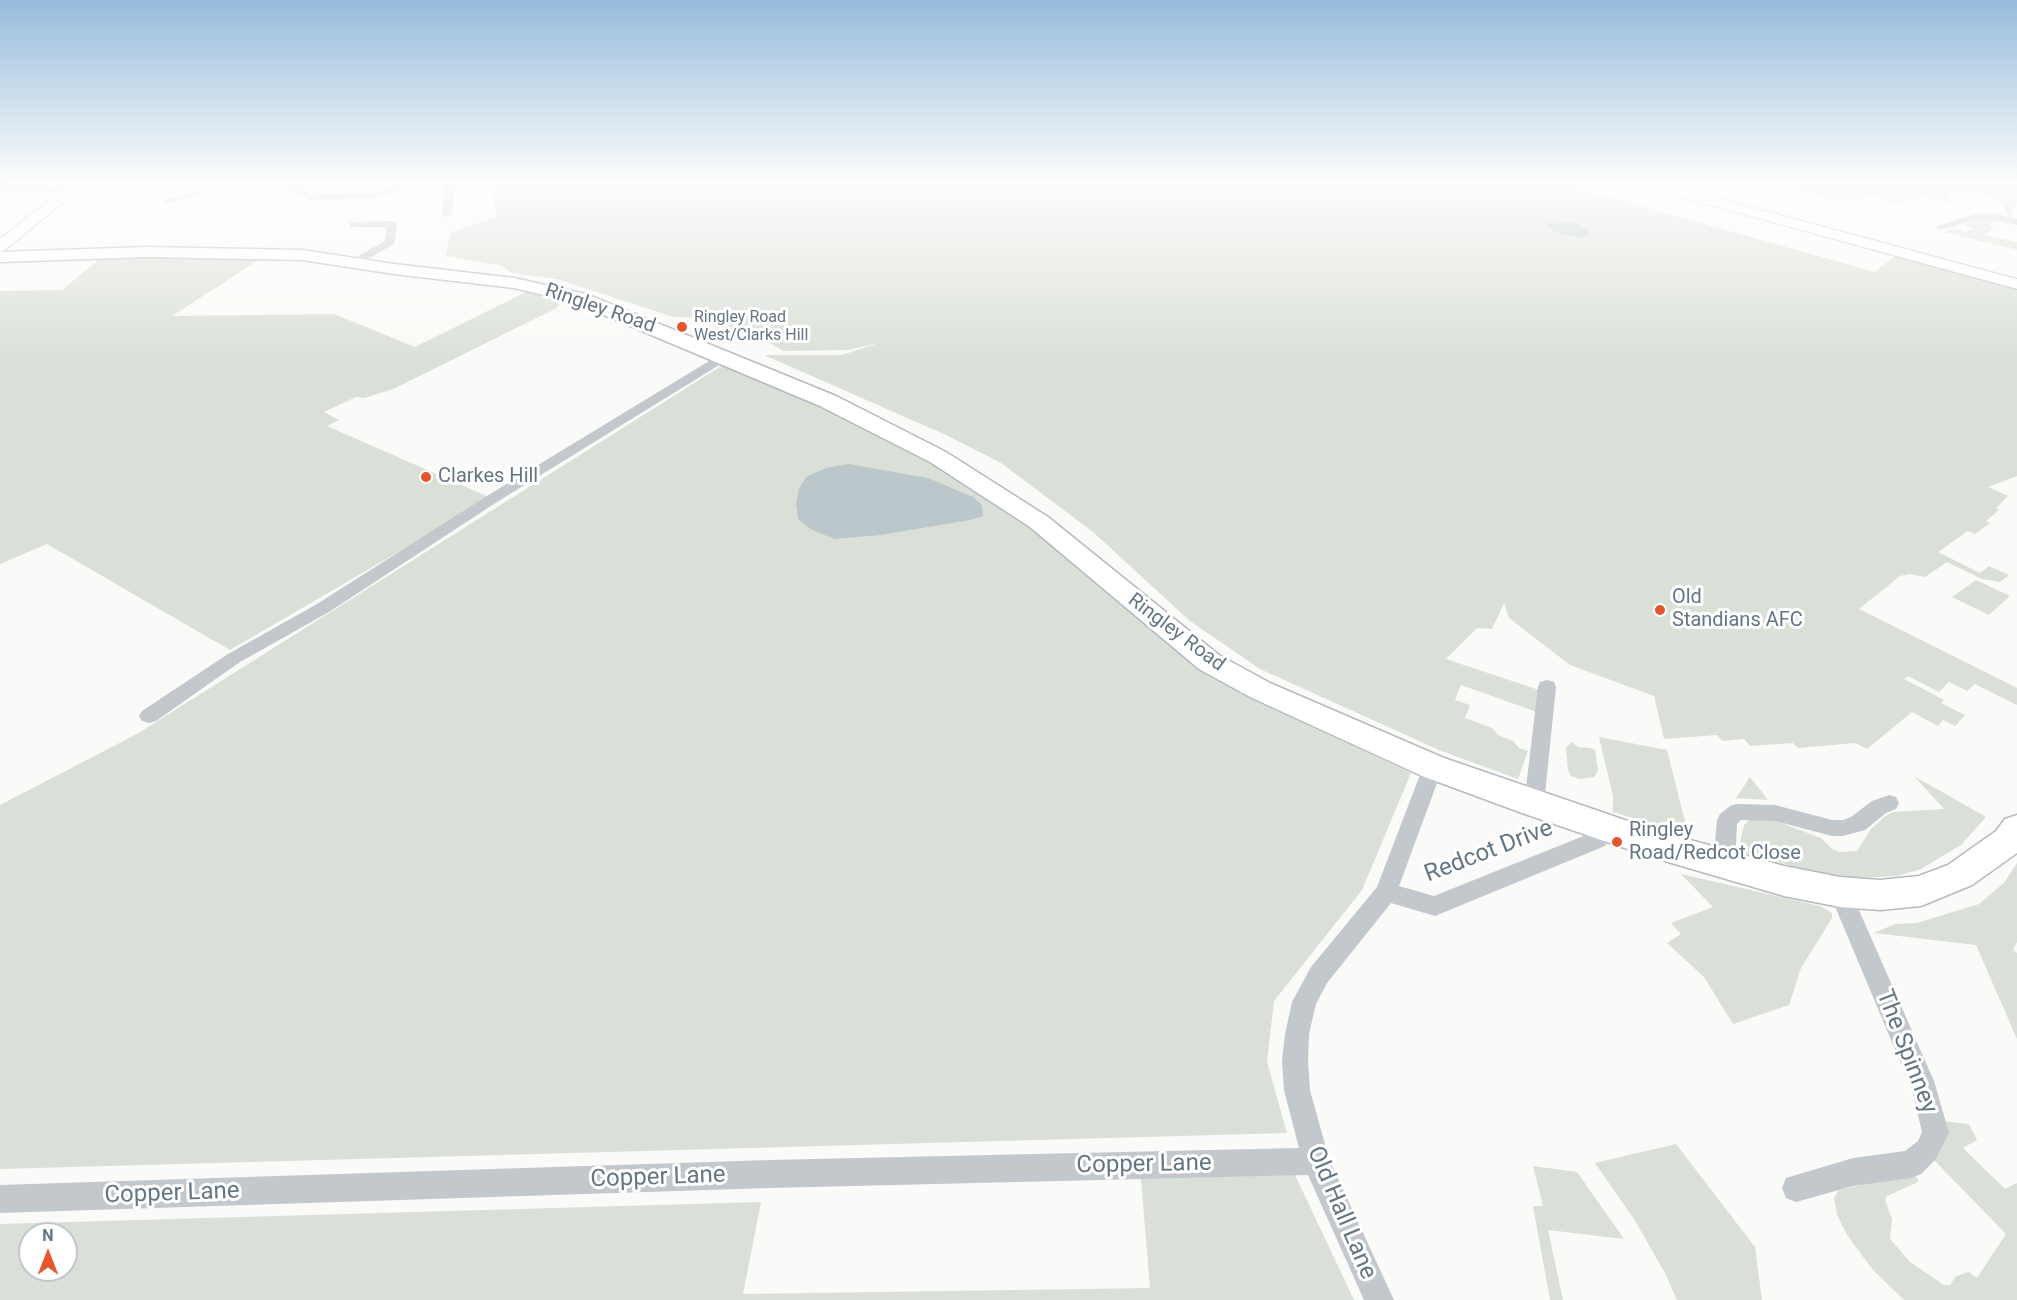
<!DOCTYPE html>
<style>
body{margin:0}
#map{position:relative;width:2017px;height:1300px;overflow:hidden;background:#fafaf8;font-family:Roboto,sans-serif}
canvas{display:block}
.north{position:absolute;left:18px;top:1222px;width:60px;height:60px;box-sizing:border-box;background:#fff;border:2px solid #c1c8cd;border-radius:50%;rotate:0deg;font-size:16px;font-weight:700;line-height:24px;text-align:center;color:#657683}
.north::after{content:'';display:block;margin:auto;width:21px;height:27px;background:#e4572e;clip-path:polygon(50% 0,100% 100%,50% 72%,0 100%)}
</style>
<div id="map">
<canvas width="2017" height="1300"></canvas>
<div class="north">N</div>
</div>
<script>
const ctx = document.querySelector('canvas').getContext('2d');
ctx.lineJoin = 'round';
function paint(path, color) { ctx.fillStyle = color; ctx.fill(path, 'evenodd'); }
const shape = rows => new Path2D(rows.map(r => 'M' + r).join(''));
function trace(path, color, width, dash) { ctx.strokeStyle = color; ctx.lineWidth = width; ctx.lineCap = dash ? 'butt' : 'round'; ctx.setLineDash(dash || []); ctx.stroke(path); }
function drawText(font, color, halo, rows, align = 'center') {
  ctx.font = font + ' Roboto,sans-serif'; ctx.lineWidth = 6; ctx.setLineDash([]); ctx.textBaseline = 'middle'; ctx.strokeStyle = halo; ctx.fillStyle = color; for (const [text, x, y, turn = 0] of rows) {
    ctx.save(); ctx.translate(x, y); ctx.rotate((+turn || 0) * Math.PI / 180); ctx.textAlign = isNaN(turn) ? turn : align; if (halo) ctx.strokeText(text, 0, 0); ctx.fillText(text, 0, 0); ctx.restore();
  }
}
const green = shape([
 [493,183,1559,183,1875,272,1896,255,2017,287,2017,476,1988,487,2008,496,1996,508,1999,510,1986,521,1990,523,1975,534,1968,531,1938,552,1980,573,1989,566,2009,575,2000,582,1982,579,1947,562,1925,577,1909,574,1900,576,1859,609,2017,688,2017,705,1975,684,1967,691,1949,682,1939,692,1908,676,1904,679,1944,700,1941,703,1965,715,1955,726,1943,720,1938,726,1912,712,1867,749,1855,743,1798,748,1793,743,1750,746,1744,739,1722,741,1717,735,1664,739,1654,696,1570,665,1509,618,1504,603,1492,629,1477,628,1446,659,1539,690,1537,712,1461,685,1455,700,1470,705,1465,718,1492,728,1498,735,1513,741,1519,748,1528,751,1518,779,1439,750,1260,669,1190,621,1093,532,1001,463,946,435,764,355,842,355,879,343,848,350,783,351,767,341,729,334,727,322,722,318,673,317,557,279,512,273,502,266,446,256,450,233,496,217],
 [1765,183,2017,183,2017,202,2011,211,2014,217,2009,217,2004,206,1991,197,1969,191,1945,193,1945,196,1954,204,1923,195,1897,204,1871,195,1842,201],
 [1978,219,1998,220,1990,225,1994,227,1985,235,2017,242,2017,250,1944,232,1955,229,1965,232,1973,229,1965,225],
 [102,257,260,259,172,316,334,314,415,347,526,292,546,296,558,301,559,305,555,309,393,389,364,398,356,397,324,412,339,420,327,426,491,498,230,650,47,544,0,564,0,291,62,290],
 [726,363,916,452,1029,523,1139,617,1239,693,1411,773,1362,890,1274,1001,1267,1062,1287,1133,0,1169,0,805,137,734],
 [1976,580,2010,596,1989,615,1952,597],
 [1599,737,1667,750,1688,834,1613,812,1613,796],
 [1572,742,1578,747,1591,748,1595,750,1598,770,1594,777,1580,779,1571,776,1568,770,1566,747],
 [1914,776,1986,817,1961,845,1921,869,1897,876,1855,878,1820,874,1738,851,1744,825,1749,820,1761,819,1776,821,1821,838,1832,849,1839,852,1857,851,1871,829,1884,817,1893,812,1944,809],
 [1750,777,1768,800,1736,798],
 [2017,863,2017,942,2013,950,2017,953,2017,1039,1976,945,1874,933,1895,924,1917,923,1979,904,2004,883],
 [1681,874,1820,906,1832,913,1832,918,1801,968,1789,1005,1733,1024,1704,977,1667,943,1681,934,1671,923,1713,907],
 [1943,1121,1969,1124,1977,1140,1963,1148,2005,1189,2017,1183,2017,1300,1904,1300,1873,1270,1847,1235,1837,1215,1834,1198,1839,1190,1912,1173,1918,1179,1918,1182,1887,1196,1885,1200,1892,1219,1890,1239,1910,1262,1944,1285,1950,1285,1956,1276,1969,1272,1977,1278,2006,1234,1934,1160,1942,1148,1944,1133],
 [1676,1144,1755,1247,1762,1300,1677,1300,1665,1273,1634,1219,1595,1163],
 [1533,1166,1577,1172,1624,1239,1548,1230,1563,1300,1550,1300,1533,1206,1543,1206],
 [1295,1175,1354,1300,0,1300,0,1224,761,1202,743,1294,1150,1288,1141,1179],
 [30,1234,66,1234,66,1270,30,1270]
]);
const water = shape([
 [1557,221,1576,223,1588,230,1588,234,1585,237,1568,236,1554,231,1547,225,1549,222],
 [849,464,928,478,973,497,982,505,983,516,970,520,880,535,835,539,812,530,798,519,796,503,799,489,806,477,826,468]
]);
const street = shape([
 [0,183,21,186,73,186,78,189,73,192,1,191,0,183],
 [295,183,305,183,302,190,311,194,372,193,404,183,420,183,373,199,309,200,292,193,291,191,295,183],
 [444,183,454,183,452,214,447,217,442,214,444,183],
 [196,191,200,192,200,196,167,203,162,200,196,191],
 [1976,214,1995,214,2017,219,2017,225,1995,220,1976,220,1940,230,1935,227,1976,214],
 [392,221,397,224,394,244,359,264,351,264,351,260,385,241,386,227,354,227,350,226,350,222,392,221],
 [724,352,729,353,730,356,729,359,497,502,329,612,240,662,156,721,149,723,142,721,139,716,142,711,228,654,317,604,487,496,724,352],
 [1547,680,1554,682,1556,687,1544,804,1541,810,1534,812,1527,810,1524,804,1538,687,1540,682,1547,680],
 [1433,759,1440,762,1443,767,1399,886,1434,896,1586,835,1590,820,1597,818,1604,820,1608,826,1608,840,1605,846,1435,916,1391,903,1327,983,1316,1004,1309,1034,1308,1061,1310,1090,1329,1159,1394,1300,1364,1300,1308,1175,770,1188,0,1213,0,1185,770,1160,1299,1148,1284,1090,1282,1061,1285,1034,1292,1002,1311,967,1377,887,1423,767,1426,762,1433,759],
 [1889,795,1896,797,1899,803,1896,809,1886,813,1865,830,1843,836,1832,836,1775,821,1741,820,1737,824,1735,865,1732,871,1724,874,1716,871,1713,865,1717,820,1720,814,1730,806,1737,804,1775,805,1832,820,1843,820,1851,817,1872,801,1889,795],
 [1840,883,1848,885,1851,892,1934,1081,1949,1133,1936,1159,1921,1174,1911,1178,1853,1186,1796,1202,1786,1198,1782,1188,1786,1178,1853,1158,1905,1151,1918,1141,1922,1132,1912,1090,1829,892,1832,885,1840,883]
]);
const secondary = shape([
 [71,183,87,183,5,250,0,252,0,239,71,183],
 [1638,183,1662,183,2017,279,2017,289,1640,186,1638,183]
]);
const primary = shape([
 [147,247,302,250,394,264,514,278,586,294,836,396,946,452,1048,517,1219,655,1270,683,1444,758,1651,829,1784,866,1840,877,1880,880,1919,876,1948,865,1996,831,2005,819,2017,815,2017,853,1972,885,1921,906,1880,910,1840,907,1784,896,1651,857,1522,813,1422,776,1250,697,1199,669,1030,527,930,462,820,406,573,302,514,288,394,274,302,260,147,257,0,262,0,252,147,247]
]);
const markers = [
 [682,327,6,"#e4572e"],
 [426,477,6,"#e4572e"],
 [1660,610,6,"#e4572e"],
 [1617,842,6,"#e4572e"]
];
const farPoinames = [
 ["Ringley Road",694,318],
 ["West/Clarks Hill",694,336]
];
const streetNames = [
 ["Ringley Road",600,309,19],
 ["Ringley Road",1176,633,37]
];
const poiNames = [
 ["Clarkes Hill",438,477],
 ["Old",1672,598],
 ["Standians AFC",1672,621],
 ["Ringley",1629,831],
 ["Road/Redcot Close",1629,854]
];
const nearStreetnames = [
 ["Redcot Drive",1489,852,-21],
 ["The Spinney",1906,1052,69],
 ["Copper Lane",1144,1165,-1],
 ["Copper Lane",658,1178,-2],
 ["Copper Lane",172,1194,-2],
 ["Old Hall Lane",1341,1213,67]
];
paint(green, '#dadfd7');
paint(water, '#bbc7cb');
trace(secondary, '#b3babf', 2);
trace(primary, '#b5babe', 3);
paint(street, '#c3c8cc');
paint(secondary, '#fff');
paint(primary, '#fff');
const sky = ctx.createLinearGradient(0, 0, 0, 365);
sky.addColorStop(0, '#96bcdc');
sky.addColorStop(0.5, '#fdfdfc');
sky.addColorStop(1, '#fdfdfc00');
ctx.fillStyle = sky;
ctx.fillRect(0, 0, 2017, 365);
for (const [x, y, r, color] of markers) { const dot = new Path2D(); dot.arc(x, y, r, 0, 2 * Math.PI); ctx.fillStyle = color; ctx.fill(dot); trace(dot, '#fff', 2); }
drawText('16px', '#657683', '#fff', farPoinames, 'left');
drawText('20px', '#657683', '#fff', streetNames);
drawText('20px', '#657683', '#fff', poiNames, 'left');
drawText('24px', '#657683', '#fff', nearStreetnames);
</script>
